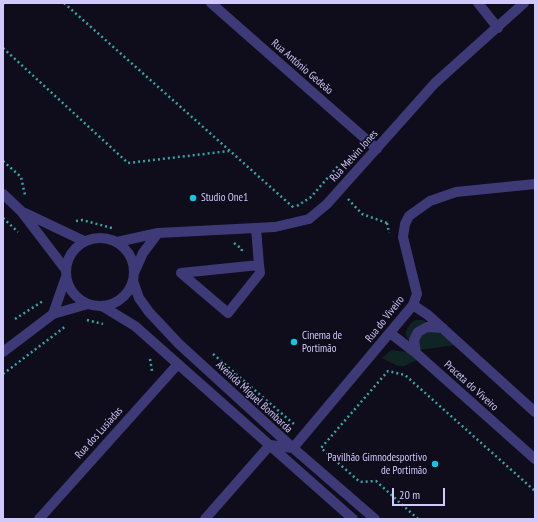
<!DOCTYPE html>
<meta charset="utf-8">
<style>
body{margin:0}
#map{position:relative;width:538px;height:522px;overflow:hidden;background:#0f0c1b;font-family:"PT Sans Narrow",sans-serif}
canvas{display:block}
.frame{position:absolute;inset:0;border:4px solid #d1c9fc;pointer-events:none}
.scale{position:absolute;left:392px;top:488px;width:53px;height:18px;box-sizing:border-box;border:2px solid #d1c9fc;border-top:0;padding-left:5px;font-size:12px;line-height:14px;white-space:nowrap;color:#d1c9fc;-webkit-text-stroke:3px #0f0c1b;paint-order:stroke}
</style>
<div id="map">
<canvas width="538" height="522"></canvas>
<div class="frame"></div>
<div class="scale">20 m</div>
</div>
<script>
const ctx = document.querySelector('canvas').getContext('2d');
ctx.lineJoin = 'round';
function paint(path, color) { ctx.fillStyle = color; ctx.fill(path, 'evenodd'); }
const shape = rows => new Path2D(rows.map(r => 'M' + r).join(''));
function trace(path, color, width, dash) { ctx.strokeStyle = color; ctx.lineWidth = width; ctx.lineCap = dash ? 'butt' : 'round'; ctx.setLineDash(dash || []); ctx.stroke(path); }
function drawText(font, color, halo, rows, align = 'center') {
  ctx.font = font + ' "PT Sans Narrow",sans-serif'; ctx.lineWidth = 3; ctx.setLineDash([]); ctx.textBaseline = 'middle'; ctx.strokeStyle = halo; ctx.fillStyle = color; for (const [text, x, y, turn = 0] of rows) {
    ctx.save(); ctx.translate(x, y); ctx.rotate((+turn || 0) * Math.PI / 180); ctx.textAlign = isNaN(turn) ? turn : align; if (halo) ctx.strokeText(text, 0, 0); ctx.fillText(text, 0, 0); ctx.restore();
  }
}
const green = shape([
 [416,320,423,320,428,323,422,324,416,328,411,343,406,336,406,331,411,323],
 [424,330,439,331,456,345,419,350,419,339],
 [391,350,408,352,417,360,404,366,398,366,382,358]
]);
const path = shape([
 [64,3,294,208],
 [3,4,4,3],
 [3,48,128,163,229,151],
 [3,161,21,177,25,195],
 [348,199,362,214,387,223],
 [297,206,311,197,339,165],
 [3,218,18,232],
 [76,221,82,220,112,228],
 [387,223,389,233],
 [234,243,242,249,241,254],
 [15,319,43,301],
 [87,320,103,324],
 [213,354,295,425],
 [150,359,152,371],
 [3,374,66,326],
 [418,519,376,481,360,482,321,448,388,371,405,375,535,491]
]);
const minor = shape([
 [211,3,377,149],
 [478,3,498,28],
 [3,194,21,211,66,270],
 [25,213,84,241],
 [256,228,259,265,181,273,228,313,260,273,259,265],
 '66 272a34 34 0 1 1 68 0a34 34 0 1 1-68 0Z',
 [117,242,158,233,275,227,309,219,327,204,435,83,524,3],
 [134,273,143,253,158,233],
 [133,281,139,298,149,312,179,344,293,448,375,519],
 [413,305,428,315,535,412],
 [102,306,135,326,353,519],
 [53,314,66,277],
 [390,333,416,353,535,459],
 [3,352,53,314,88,304],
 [416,353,414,340,418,332,427,327,443,328],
 [39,519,178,364],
 [205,519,270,445,293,448,413,305,417,294,403,237,405,224,409,216,430,201,456,192,535,184]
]);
const markers = [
 [193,198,4,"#0fc8e3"],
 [294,342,4,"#0fc8e3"],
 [435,464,4,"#0fc8e3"]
];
const streetNames = [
 ["Rua António Gedeão",302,67,41],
 ["Rua Melvin Jones",354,156,-48],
 ["Rua do Viveiro",385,319,-52],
 ["Praceta do Viveiro",471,386,42],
 ["Avenida Miguel Bombarda",254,397,43],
 ["Rua dos Lusíadas",99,433,-48]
];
const poiNames = [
 ["Studio One1",201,198],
 ["Cinema de",302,336],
 ["Portimão",302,349],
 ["Pavilhão Gimnodesportivo",427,458,"right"],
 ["de Portimão",427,471,"right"]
];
paint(green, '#102424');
trace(path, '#34a5a1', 2.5, [2, 3]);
trace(minor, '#3e3a77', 10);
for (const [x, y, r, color] of markers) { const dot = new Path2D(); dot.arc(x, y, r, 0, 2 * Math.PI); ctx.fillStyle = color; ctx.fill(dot); trace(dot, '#0f0c1b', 1.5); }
drawText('11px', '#d1c9fc', '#0f0c1b', streetNames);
drawText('11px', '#d1c9fc', '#0f0c1b', poiNames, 'left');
</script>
